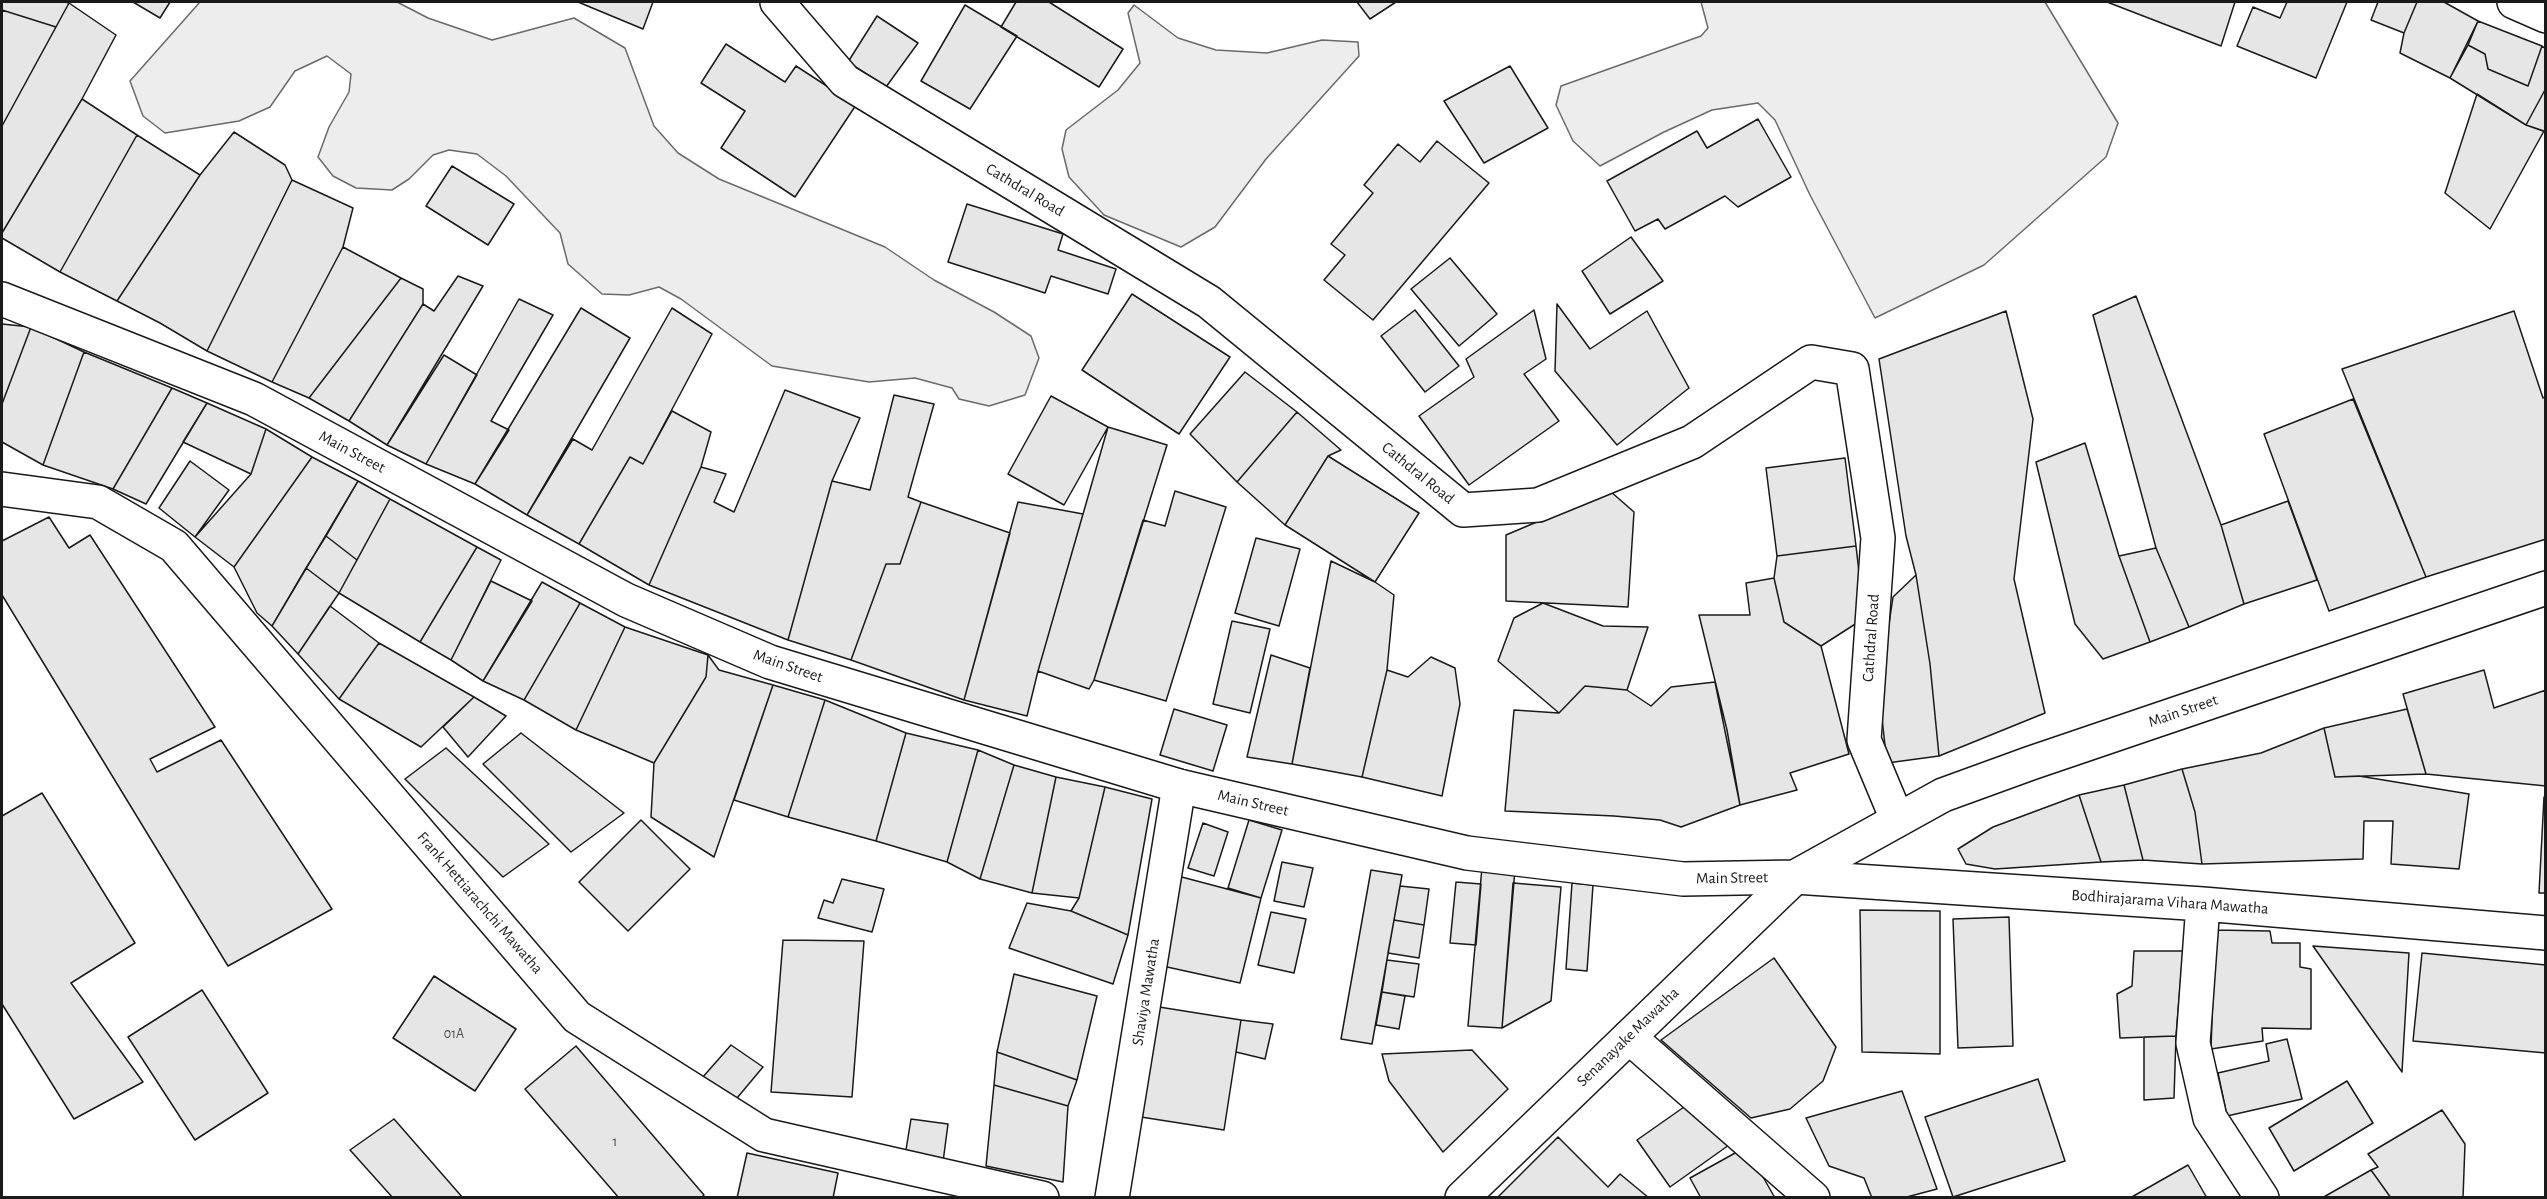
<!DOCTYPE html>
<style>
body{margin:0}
#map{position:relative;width:2547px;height:1199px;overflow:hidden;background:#fff;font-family:"Alegreya Sans",sans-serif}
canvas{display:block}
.frame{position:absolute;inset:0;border:3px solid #1a1a1a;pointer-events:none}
</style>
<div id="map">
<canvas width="2547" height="1199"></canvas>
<div class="frame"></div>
</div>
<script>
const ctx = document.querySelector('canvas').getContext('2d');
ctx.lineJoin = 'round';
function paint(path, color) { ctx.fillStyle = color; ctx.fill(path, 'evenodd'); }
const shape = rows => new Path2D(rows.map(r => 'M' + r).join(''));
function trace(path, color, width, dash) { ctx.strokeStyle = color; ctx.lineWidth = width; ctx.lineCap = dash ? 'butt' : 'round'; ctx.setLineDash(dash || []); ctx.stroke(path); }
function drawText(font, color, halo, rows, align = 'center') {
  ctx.font = font + ' "Alegreya Sans",sans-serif'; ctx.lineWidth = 4.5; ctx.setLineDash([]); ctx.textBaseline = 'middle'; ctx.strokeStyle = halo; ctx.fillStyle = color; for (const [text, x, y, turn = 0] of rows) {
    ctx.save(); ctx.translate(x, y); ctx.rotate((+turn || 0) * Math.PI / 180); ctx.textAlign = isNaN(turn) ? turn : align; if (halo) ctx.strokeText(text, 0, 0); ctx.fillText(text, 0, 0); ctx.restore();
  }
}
const built = shape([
 [200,2,397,2,428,18,492,40,574,18,625,48,654,126,678,153,719,179,885,247,934,280,994,312,1031,336,1039,358,1025,395,989,406,959,399,952,388,915,378,869,382,772,366,681,299,659,287,629,295,602,294,568,264,560,233,506,176,477,154,449,150,433,155,409,179,392,190,356,188,333,176,318,157,329,127,349,92,351,74,327,56,295,71,270,107,239,121,165,133,143,116,130,81,200,2],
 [1701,2,2045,2,2118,123,2106,157,1984,265,1875,318,1810,195,1775,120,1758,103,1712,110,1664,132,1600,166,1573,141,1556,105,1561,86,1701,36,1708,28,1701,2],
 [1134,5,1178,38,1216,50,1267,53,1322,40,1358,42,1359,56,1266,159,1215,227,1181,247,1104,215,1069,177,1062,149,1066,130,1118,90,1140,63,1128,13,1134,5]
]);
const building = shape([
 [2,2,65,2,69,3,56,27,2,10,2,2],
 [133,2,170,2,160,18,133,2],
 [578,2,653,2,643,29,578,2],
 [1016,2,1049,2,1123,49,1099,87,1001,27,1016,2],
 [1357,2,1396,2,1370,19,1357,2],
 [2107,2,2235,2,2221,46,2107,2],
 [2287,2,2347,2,2316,78,2237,46,2253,7,2280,18,2287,2],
 [2378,2,2417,2,2404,33,2371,20,2378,2],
 [2417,2,2444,2,2478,21,2450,78,2400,53,2404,33,2417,2],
 [69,3,116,35,82,99,2,233,2,126,69,3],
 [965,5,1017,36,970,109,921,81,965,5],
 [2,10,56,27,2,126,2,10],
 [877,16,918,43,886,87,848,62,877,16],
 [2478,21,2542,46,2528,86,2488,69,2485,54,2468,45,2478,21],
 [726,44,785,82,796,66,856,105,795,197,721,148,745,111,701,83,726,44],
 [2468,45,2485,54,2488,69,2528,86,2542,46,2546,49,2546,88,2526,125,2450,78,2468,45],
 [1510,66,1548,128,1484,163,1444,101,1510,66],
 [2546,88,2546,132,2526,125,2546,88],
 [2477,94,2526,125,2544,131,2490,229,2445,193,2477,94],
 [82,99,137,135,60,272,2,238,2,233,82,99],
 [1758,119,1791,177,1738,207,1725,196,1665,229,1658,219,1635,231,1607,181,1697,131,1707,148,1758,119],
 [234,132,285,165,292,180,207,351,160,323,117,301,200,175,234,132],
 [137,135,200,175,117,301,60,272,137,135],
 [1437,141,1489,183,1373,320,1324,280,1345,255,1331,244,1373,193,1364,185,1398,144,1420,162,1437,141],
 [452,166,514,204,488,245,426,206,452,166],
 [292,180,353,208,343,247,272,382,207,351,292,180],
 [967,204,1063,234,1058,250,1116,269,1108,294,1051,276,1045,293,948,262,967,204],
 [1631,237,1663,281,1610,314,1582,271,1631,237],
 [343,247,401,278,309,398,272,382,343,247],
 [1450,258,1497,314,1459,346,1411,289,1450,258],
 [458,276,483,286,387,445,349,421,423,304,434,311,458,276],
 [401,278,423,289,423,304,349,421,309,398,401,278],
 [1132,294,1230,357,1179,434,1082,370,1132,294],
 [2136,296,2221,525,2244,604,2189,627,2156,548,2093,315,2136,296],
 [519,299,553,315,491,421,509,430,475,484,426,464,519,299],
 [1557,304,1590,349,1647,311,1689,388,1617,445,1555,371,1557,304],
 [581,308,630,338,527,515,475,484,581,308],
 [672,308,712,334,643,464,630,457,579,544,527,515,573,439,592,450,672,308],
 [1415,310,1459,366,1425,392,1381,336,1415,310],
 [1534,310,1546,359,1524,374,1559,421,1469,485,1419,416,1474,377,1466,359,1534,310],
 [2006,311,2033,419,2014,579,2045,713,1939,756,1930,664,1916,575,1906,536,1879,359,2006,311],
 [2514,311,2543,398,2546,396,2546,539,2426,577,2342,369,2514,311],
 [2,324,31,327,2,404,2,324],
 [31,327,84,352,43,465,2,442,2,404,31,327],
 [84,352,172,388,113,489,43,465,84,352],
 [444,355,477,375,426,464,387,445,444,355],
 [1245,372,1297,412,1237,482,1190,434,1245,372],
 [172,388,207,403,146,504,113,489,172,388],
 [785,390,860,418,832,481,788,640,649,585,701,467,726,474,714,502,734,512,785,390],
 [894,395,934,404,908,497,921,502,900,564,886,564,851,660,788,640,832,481,870,490,894,395],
 [1051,396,1108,427,1064,505,1008,474,1051,396],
 [2353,399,2426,577,2329,611,2264,434,2353,399],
 [207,403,266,429,251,474,183,442,207,403],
 [672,411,711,432,701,467,649,585,579,544,630,457,643,464,672,411],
 [1297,412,1341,450,1328,456,1285,525,1237,482,1297,412],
 [1108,427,1167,445,1094,680,1089,689,1038,671,1108,427],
 [266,429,312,457,234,567,195,537,251,474,266,429],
 [2085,443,2119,556,2150,642,2103,659,2075,624,2036,462,2085,443],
 [1328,456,1419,513,1375,582,1285,525,1328,456],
 [312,457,358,481,272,626,257,613,234,567,312,457],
 [1845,458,1856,546,1777,556,1766,468,1845,458],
 [190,461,229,490,195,537,159,508,190,461],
 [358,481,390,499,357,560,326,536,358,481],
 [1175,491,1226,507,1166,701,1094,680,1143,520,1165,526,1175,491],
 [1610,491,1634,512,1628,607,1506,601,1506,535,1610,491],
 [390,499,477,547,420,642,339,593,390,499],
 [2288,501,2317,580,2244,604,2221,525,2288,501],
 [921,502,1010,533,964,700,851,660,886,564,900,564,921,502],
 [1018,502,1083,514,1038,671,1027,716,964,700,1018,502],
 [49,517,69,548,90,535,215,727,150,759,157,772,221,740,332,909,228,966,2,595,2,541,49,517],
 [326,536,357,560,339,593,306,568,326,536],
 [1256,538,1300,549,1279,626,1235,613,1256,538],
 [1856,546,1861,590,1860,621,1821,646,1784,622,1774,578,1777,556,1856,546],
 [477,547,501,560,451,660,420,642,477,547],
 [2156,548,2189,627,2150,642,2119,556,2156,548],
 [1331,561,1375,582,1394,595,1387,670,1362,777,1292,764,1331,561],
 [306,568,339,593,298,654,272,626,306,568],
 [1916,575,1930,664,1939,756,1887,763,1879,692,1893,597,1916,575],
 [1774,578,1784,622,1821,646,1849,754,1790,773,1797,790,1740,805,1727,730,1699,615,1750,615,1746,583,1774,578],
 [491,581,532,601,483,681,451,660,491,581],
 [542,582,580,603,524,700,483,681,542,582],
 [580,603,625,627,576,730,524,700,580,603],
 [1543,603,1603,626,1648,627,1627,690,1585,686,1559,713,1498,661,1514,618,1543,603],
 [330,606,379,643,339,699,298,654,330,606],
 [1232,621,1270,629,1250,713,1213,704,1232,621],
 [625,627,708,655,706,677,654,763,576,730,625,627],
 [379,643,474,697,421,747,339,699,379,643],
 [708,655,719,670,773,685,714,857,651,817,654,763,706,677,708,655],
 [1271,655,1310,668,1292,764,1247,757,1271,655],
 [1431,657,1455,668,1460,704,1442,796,1362,777,1387,670,1408,677,1431,657],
 [2484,670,2494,708,2546,690,2546,786,2426,774,2403,694,2484,670],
 [1715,682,1740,805,1681,827,1660,820,1614,816,1505,811,1514,710,1559,713,1585,686,1627,690,1651,706,1671,687,1715,682],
 [773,685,825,700,788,817,734,800,773,685],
 [474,697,506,716,468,757,443,727,474,697],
 [825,700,906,733,876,841,788,817,825,700],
 [1174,709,1227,725,1213,771,1160,755,1174,709],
 [2407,709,2426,774,2335,777,2324,728,2407,709],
 [2324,728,2335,777,2359,776,2469,794,2459,869,2391,864,2393,821,2364,821,2363,859,2202,864,2195,812,2182,769,2261,753,2324,728],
 [521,733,624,813,571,852,483,764,521,733],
 [906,733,978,750,947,862,876,841,906,733],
 [446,748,549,844,503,877,405,779,446,748],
 [978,750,1014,765,980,879,947,862,978,750],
 [1014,765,1056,777,1032,893,980,879,1014,765],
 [2182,769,2195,812,2202,864,2143,860,2124,785,2182,769],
 [1056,777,1105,787,1079,898,1032,893,1056,777],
 [2124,785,2143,860,2101,862,2079,795,2124,785],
 [1105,787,1152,799,1128,935,1071,911,1079,898,1105,787],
 [42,793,135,943,71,983,143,1082,74,1119,2,1004,2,816,42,793],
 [2079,795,2101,862,1995,869,1966,864,1958,849,1993,827,2079,795],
 [2544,797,2546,797,2546,893,2539,893,2544,797],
 [641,820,690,869,628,931,579,882,641,820],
 [1249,820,1282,830,1261,898,1228,888,1249,820],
 [1203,823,1228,832,1214,876,1188,868,1203,823],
 [1282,862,1313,868,1304,907,1274,901,1282,862],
 [1482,867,1515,869,1502,1028,1468,1026,1482,867],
 [1371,870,1402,875,1372,1044,1341,1039,1371,870],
 [1178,876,1261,898,1240,983,1158,965,1178,876],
 [842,879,884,889,872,932,818,918,824,900,833,903,842,879],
 [1456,882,1481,884,1476,945,1450,943,1456,882],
 [1513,883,1561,887,1551,1001,1502,1028,1513,883],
 [1572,883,1593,885,1587,971,1566,969,1572,883],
 [1400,886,1429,889,1424,925,1394,920,1400,886],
 [1027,903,1071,911,1128,935,1113,984,1009,948,1027,903],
 [1860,910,1940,911,1940,1054,1862,1052,1860,910],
 [1271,912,1306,919,1294,973,1258,965,1271,912],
 [2009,917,2013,1046,1958,1048,1953,919,2009,917],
 [1394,920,1424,925,1419,958,1388,953,1394,920],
 [2215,930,2270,931,2272,943,2300,943,2300,967,2311,969,2311,1029,2262,1028,2263,1041,2211,1049,2215,930],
 [783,940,864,941,852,1097,771,1092,783,940],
 [2313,946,2409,953,2402,1072,2313,946],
 [2134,951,2183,951,2176,1036,2120,1038,2117,994,2132,986,2134,951],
 [2422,953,2546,965,2546,1053,2413,1041,2422,953],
 [1774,958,1836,1047,1823,1081,1790,1109,1751,1118,1661,1040,1774,958],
 [1387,960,1419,964,1414,997,1382,992,1387,960],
 [1014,974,1097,996,1077,1080,997,1052,1014,974],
 [434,976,516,1029,475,1091,393,1038,434,976],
 [202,990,268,1093,195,1140,128,1037,202,990],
 [1382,992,1405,996,1399,1029,1376,1025,1382,992],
 [1159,1007,1241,1020,1224,1130,1141,1117,1159,1007],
 [1241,1020,1273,1024,1265,1059,1236,1052,1241,1020],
 [2176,1036,2174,1098,2144,1100,2144,1037,2176,1036],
 [2287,1039,2302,1099,2227,1116,2218,1073,2269,1061,2266,1044,2287,1039],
 [731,1045,763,1067,732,1104,702,1078,731,1045],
 [576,1046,704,1195,701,1198,619,1198,525,1089,576,1046],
 [1472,1050,1508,1089,1443,1152,1389,1081,1382,1054,1472,1050],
 [997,1052,1077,1080,1068,1106,994,1085,997,1052],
 [2038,1079,2065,1161,1953,1197,1925,1117,2038,1079],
 [2347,1081,2373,1123,2294,1171,2269,1128,2347,1081],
 [994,1085,1068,1106,1063,1182,986,1166,994,1085],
 [1902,1091,1937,1189,1903,1198,1872,1198,1864,1178,1829,1166,1806,1118,1902,1091],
 [1684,1107,1736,1140,1670,1187,1637,1140,1684,1107],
 [2442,1110,2465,1144,2463,1198,2391,1198,2371,1170,2378,1167,2368,1154,2442,1110],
 [394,1119,463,1198,393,1198,350,1150,394,1119],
 [911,1119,948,1124,943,1162,905,1156,911,1119],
 [1558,1137,1608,1187,1620,1174,1649,1198,1497,1198,1558,1137],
 [1746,1147,1775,1198,1701,1198,1690,1178,1746,1147],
 [747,1153,838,1173,833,1198,737,1198,747,1153],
 [2188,1165,2207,1198,2130,1198,2188,1165],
 [2371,1170,2391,1198,2322,1198,2371,1170]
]);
const minor = shape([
 [777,2,845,81,1209,302,1463,510,1538,505,1692,442,1811,362,1852,369,1878,538,1864,740,1897,819],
 [2,489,98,502,174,546,577,1017,764,1135,1042,1198],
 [1795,877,2203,904,2546,933],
 [2203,904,2193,1043,2210,1118,2262,1198],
 [1629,1037,1813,1198],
 [1112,1198,1179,786]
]);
const major = shape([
 [2514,2,2546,16],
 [1462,1198,1795,877]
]);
const highway = shape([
 [2,299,254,399,626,600,770,662,1179,786,1467,853,1683,879,1795,877,1943,795,2031,763,2546,588]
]);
const numberNames = [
 ["01A",454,1034],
 ["1",615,1142]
];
const streetNames = [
 ["Cathdral Road",1025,190,31],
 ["Main Street",352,452,28],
 ["Cathdral Road",1418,473,39],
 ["Cathdral Road",1871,638,-86],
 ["Main Street",788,666,19],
 ["Main Street",2183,711,-19],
 ["Main Street",1253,803,13],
 ["Main Street",1732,878,-1],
 ["Bodhirajarama Vihara Mawatha",2170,902,4],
 ["Frank Hettiarachchi Mawatha",480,903,49],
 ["Shaviya Mawatha",1146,992,-81],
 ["Senanayake Mawatha",1628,1037,-44]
];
paint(built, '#ededed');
trace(built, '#6a6a6a', 1.5);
paint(building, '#e6e6e6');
trace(building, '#1a1a1a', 1.5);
trace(minor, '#1a1a1a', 36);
trace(major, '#1a1a1a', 36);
trace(highway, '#1a1a1a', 36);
trace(minor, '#fff', 33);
trace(major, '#fff', 33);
trace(highway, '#fff', 33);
drawText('14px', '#4d4d4d', null, numberNames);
drawText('16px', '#1a1a1a', '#fff', streetNames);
</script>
